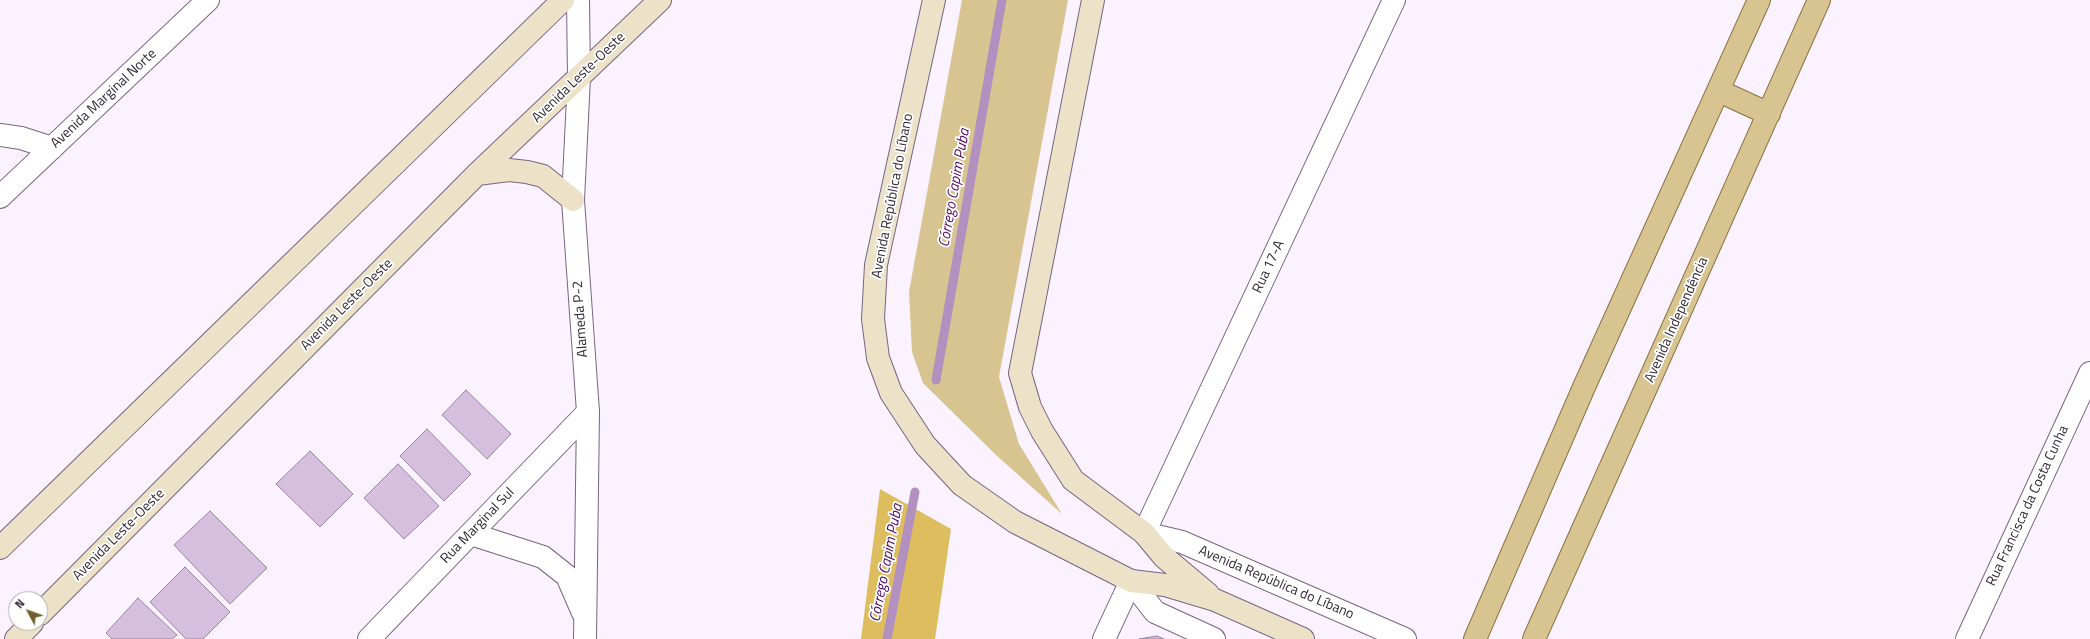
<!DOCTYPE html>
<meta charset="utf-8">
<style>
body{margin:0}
#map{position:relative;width:2090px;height:639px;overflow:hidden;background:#fbf2ff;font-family:"Titillium Web",sans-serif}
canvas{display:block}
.north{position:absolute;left:8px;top:591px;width:40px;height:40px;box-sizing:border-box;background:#fff;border:1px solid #aba8ad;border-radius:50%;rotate:311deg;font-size:11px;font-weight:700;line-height:16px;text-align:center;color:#2e2532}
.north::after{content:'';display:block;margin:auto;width:14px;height:18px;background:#705e2c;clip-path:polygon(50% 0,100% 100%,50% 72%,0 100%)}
</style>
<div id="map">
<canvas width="2090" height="639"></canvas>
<div class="north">N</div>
</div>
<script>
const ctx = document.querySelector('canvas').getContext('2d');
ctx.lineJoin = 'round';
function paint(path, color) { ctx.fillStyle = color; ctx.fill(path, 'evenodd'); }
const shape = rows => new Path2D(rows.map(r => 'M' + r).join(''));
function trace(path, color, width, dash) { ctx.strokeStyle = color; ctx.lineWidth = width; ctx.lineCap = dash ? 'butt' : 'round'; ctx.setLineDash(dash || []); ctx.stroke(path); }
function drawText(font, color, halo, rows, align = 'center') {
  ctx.font = font + ' "Titillium Web",sans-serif'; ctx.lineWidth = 3.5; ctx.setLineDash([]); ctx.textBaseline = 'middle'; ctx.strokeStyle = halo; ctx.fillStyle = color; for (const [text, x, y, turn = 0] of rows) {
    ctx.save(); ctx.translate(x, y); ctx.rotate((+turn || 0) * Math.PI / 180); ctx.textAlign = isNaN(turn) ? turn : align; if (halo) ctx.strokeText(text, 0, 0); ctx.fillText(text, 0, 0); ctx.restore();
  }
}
const green = shape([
 [962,0,1068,0,999,377,1019,444,1062,514,996,455,923,383,912,352,909,292]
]);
const forest = shape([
 [880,489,951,529,935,639,861,639]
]);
const stream = shape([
 [936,380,1002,0],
 [887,639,915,492]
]);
const building = shape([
 [466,390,511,434,487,459,442,415,466,390],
 [427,429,471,474,444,501,400,456,427,429],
 [310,451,353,494,320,527,276,484,310,451],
 [398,464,439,506,404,539,364,498,398,464],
 [210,511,267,568,230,604,174,545,210,511],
 [185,567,230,612,203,639,186,639,150,602,185,567],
 [138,598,177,635,172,639,112,639,106,633,138,598],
 [1157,636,1164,639,1139,639,1157,636]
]);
const minor = shape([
 [0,135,21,138,52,148],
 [0,197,208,0],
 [1144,533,1394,0],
 [369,639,588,412],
 [1104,639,1131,581],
 [1967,639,2090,373]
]);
const tertiary = shape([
 [578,0,579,77,573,200,588,412,585,639],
 [1144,533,1182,542,1405,639],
 [471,534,543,557,567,576,583,613],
 [1131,581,1155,612,1214,639]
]);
const secondary = shape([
 [934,0,876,265,873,319,878,358,891,393,925,445,962,485,1015,522,1131,581,1165,585,1215,600,1303,639],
 [1093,0,1020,373,1030,407,1042,431,1073,480,1144,533,1164,557,1208,594],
 [477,174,509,170,527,172,543,176,573,200],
 [0,548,563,0],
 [40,614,477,174,660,0],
 [16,639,32,623]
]);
const primary = shape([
 [1719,91,1769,114],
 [1475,639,1584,387,1759,0],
 [1534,639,1819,0]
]);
const streetNames = [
 ["Avenida Leste-Oeste",579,78,-44],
 ["Avenida Marginal Norte",104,99,-43],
 ["Avenida República do Líbano",893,196,-79],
 ["Rua 17-A",1269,267,-65],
 ["Avenida Leste-Oeste",347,305,-45],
 ["Alameda P-2",581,319,-94],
 ["Avenida Independência",1677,320,-66],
 ["Rua Francisca da Costa Cunha",2028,506,-65],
 ["Rua Marginal Sul",478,526,-46],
 ["Avenida Leste-Oeste",119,535,-45],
 ["Avenida República do Líbano",1276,583,23]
];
const waterNames = [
 ["Córrego Capim Puba",955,188,-80],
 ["Córrego Capim Puba",887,563,-79]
];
paint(green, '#d7c490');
paint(forest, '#debd5f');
trace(stream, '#b290bf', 9);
paint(building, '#d5bede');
trace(building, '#9b85a3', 1);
trace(minor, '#796480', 24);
trace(tertiary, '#796480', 24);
trace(secondary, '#796480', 24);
trace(primary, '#8a7340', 24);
trace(minor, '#fff', 22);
trace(tertiary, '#fff', 22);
trace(secondary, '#ebe2c8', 22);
trace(primary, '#d7c491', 22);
drawText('14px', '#2e2532', '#fff', streetNames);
drawText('italic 15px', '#4d0462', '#fff', waterNames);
</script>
